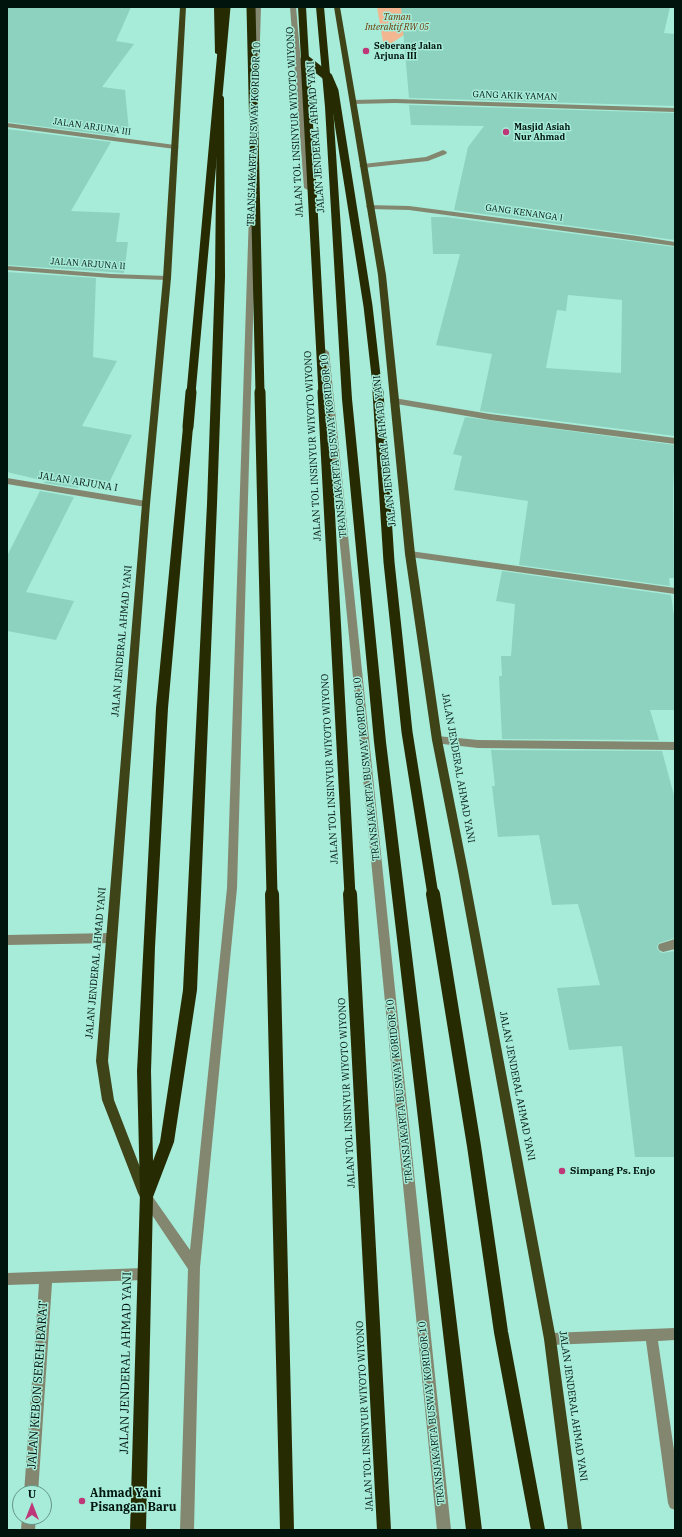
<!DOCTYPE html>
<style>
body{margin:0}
#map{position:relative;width:682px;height:1537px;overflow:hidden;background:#a6ecd8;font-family:"IBM Plex Serif",serif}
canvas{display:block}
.frame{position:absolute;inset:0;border:8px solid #00140e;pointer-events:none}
.north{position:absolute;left:12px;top:1485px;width:40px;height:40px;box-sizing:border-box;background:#a6ecd8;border:1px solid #649687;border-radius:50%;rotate:0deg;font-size:11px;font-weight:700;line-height:16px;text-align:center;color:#00140e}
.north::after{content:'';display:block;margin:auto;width:14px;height:18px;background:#bd3779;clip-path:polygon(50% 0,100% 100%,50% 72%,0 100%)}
</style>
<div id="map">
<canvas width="682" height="1537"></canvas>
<div class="frame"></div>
<div class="north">U</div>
</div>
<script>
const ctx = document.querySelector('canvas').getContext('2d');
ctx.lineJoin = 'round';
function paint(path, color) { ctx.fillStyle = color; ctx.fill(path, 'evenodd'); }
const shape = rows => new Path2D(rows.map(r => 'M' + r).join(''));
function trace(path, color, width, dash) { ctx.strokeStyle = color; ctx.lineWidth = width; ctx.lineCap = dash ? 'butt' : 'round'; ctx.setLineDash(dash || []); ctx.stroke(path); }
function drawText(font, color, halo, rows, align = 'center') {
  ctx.font = font + ' "IBM Plex Serif",serif'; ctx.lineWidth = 3; ctx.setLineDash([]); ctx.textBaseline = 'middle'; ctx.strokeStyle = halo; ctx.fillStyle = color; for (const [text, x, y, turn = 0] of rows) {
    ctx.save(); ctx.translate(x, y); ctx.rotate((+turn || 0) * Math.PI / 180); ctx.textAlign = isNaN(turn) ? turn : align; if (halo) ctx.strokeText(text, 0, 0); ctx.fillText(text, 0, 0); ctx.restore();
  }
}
const green = shape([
 [377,7,434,7,433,16,384,48]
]);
const building = shape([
 [7,7,131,7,116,41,134,44,102,87,125,90,129,131,119,129,115,136,7,122],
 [401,7,670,7,664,33,675,34,675,106,409,98],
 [409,105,675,113,675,240,454,210,468,147,484,126,411,125],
 [7,129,111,142,71,211,120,213,116,242,128,242,124,273,7,265],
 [431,217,446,217,675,247,675,436,480,411,492,354,436,345,460,254,433,254],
 [568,295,622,300,621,373,546,368,557,310,566,311],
 [7,272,96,278,93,357,117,361,82,426,132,435,109,483,83,479,78,488,44,483,45,481,7,472],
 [465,417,675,445,673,493,674,578,669,578,670,586,519,565,528,501,454,490,462,456,453,454],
 [40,491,74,497,26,592,74,601,56,640,7,631,7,556],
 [502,571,671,595,675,623,675,710,650,710,659,740,502,739,499,676,502,676,501,656,511,656,515,604,496,601],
 [491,750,662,751,675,799,675,938,659,943,657,947,658,950,662,953,675,951,675,1157,635,1157,622,1046,569,1050,557,988,600,985,578,904,552,905,539,835,498,837,492,786,495,786]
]);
const minor = shape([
 [255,7,261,7,259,71,256,73,253,71,255,7],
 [290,7,296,7,312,188,308,190,304,188,290,7],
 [395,99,675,108,675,112,395,103,353,104,350,102,353,100,395,99],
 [7,123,175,145,179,147,175,149,7,127,7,123],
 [443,150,447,152,446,154,428,161,363,168,359,166,363,164,426,157,443,150],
 [367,205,409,206,637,236,675,242,675,246,409,210,370,209,366,207,367,205],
 [249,213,255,213,256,215,237,888,200,1267,194,1530,180,1530,188,1269,140,1197,142,1193,146,1191,150,1193,190,1250,227,888,249,213],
 [7,266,111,274,167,276,171,278,167,280,111,278,7,270,7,266],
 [325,349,329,352,451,1530,437,1530,321,352,325,349],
 [394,398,490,414,675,438,675,444,490,420,391,403,390,401,394,398],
 [7,478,146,501,150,504,146,507,7,484,7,478],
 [410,551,675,588,675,594,410,557,405,554,410,551],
 [437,736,478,740,675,742,675,750,478,748,434,743,432,740,434,737,437,736],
 [112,933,116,935,117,938,116,941,112,943,7,945,7,935,112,933],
 [675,939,675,949,663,952,659,950,658,947,659,944,675,939],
 [144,1268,148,1270,150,1274,148,1278,144,1280,52,1283,38,1493,24,1493,39,1284,7,1285,7,1273,144,1268],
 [675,1328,675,1340,658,1341,675,1457,675,1510,670,1508,668,1503,646,1341,550,1345,546,1343,544,1339,546,1335,550,1333,675,1328],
 [22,1517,36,1517,35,1530,21,1530,22,1517]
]);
const major = shape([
 [180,7,186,7,171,278,150,504,108,1061,114,1100,150,1193,148,1197,144,1199,140,1197,138,1193,102,1100,96,1061,142,504,163,278,180,7],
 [334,7,340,7,386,275,415,554,442,740,468,871,556,1339,582,1530,568,1530,544,1339,458,871,432,740,405,554,378,275,334,7]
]);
const highway = shape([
 [214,7,222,7,223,53,219,55,215,53,214,7],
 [298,7,306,7,309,59,305,61,301,59,298,7],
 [316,7,324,7,333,107,352,399,386,742,482,1530,466,1530,374,742,342,399,325,107,316,7],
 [217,96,223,96,224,98,225,277,217,504,197,990,174,1142,153,1197,146,1530,130,1530,140,1193,137,1071,156,708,183,427,188,424,193,427,168,708,155,947,151,1071,153,1161,160,1142,183,990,207,504,215,277,217,96]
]);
const highwayBridgeFar2 = shape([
 [251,7,260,393],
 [305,59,328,77,334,91,368,306,378,393],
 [305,59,323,393],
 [191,393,226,7]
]);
const highwayBridgeFar1 = shape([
 [260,392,272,895],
 [323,392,350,895],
 [378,392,389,562,407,732,433,895],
 [188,427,191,392]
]);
const highwayBridge = shape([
 [272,894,287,1530],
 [350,894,384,1530],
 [433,894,474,1146,501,1332,538,1530]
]);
const markers = [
 [366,51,4,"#bd3779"],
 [506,132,4,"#bd3779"],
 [562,1171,4,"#bd3779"],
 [82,1501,4,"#bd3779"]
];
const farParknames = [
 ["Taman",397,17],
 ["Interaktif RW 05",397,27]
];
const farPoinames = [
 ["Seberang Jalan",374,46],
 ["Arjuna III",374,56],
 ["Masjid Asiah",514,127],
 ["Nur Ahmad",514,137]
];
const farStreetnames = [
 ["GANG AKIK YAMAN",515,96,2],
 ["JALAN ARJUNA III",92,127,8],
 ["GANG KENANGA I",524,213,8],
 ["JALAN ARJUNA II",88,264,4]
];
const streetNames = [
 ["JALAN TOL INSINYUR WIYOTO WIYONO",295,122,-93],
 ["TRANSJAKARTA BUSWAY KORIDOR 10",254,134,-88],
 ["JALAN JENDERAL AHMAD YANI",316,137,-94],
 ["JALAN TOL INSINYUR WIYOTO WIYONO",313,446,-93],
 ["TRANSJAKARTA BUSWAY KORIDOR 10",334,446,-96],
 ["JALAN JENDERAL AHMAD YANI",385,451,-96],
 ["JALAN ARJUNA I",78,482,9],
 ["JALAN JENDERAL AHMAD YANI",122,641,-85],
 ["JALAN JENDERAL AHMAD YANI",458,768,80],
 ["JALAN TOL INSINYUR WIYOTO WIYONO",330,769,-93],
 ["TRANSJAKARTA BUSWAY KORIDOR 10",367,769,-96],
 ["JALAN JENDERAL AHMAD YANI",96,963,-85],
 ["JALAN JENDERAL AHMAD YANI",517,1086,79],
 ["TRANSJAKARTA BUSWAY KORIDOR 10",400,1091,-96],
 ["JALAN TOL INSINYUR WIYOTO WIYONO",347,1093,-93],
 ["JALAN JENDERAL AHMAD YANI",573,1406,82],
 ["TRANSJAKARTA BUSWAY KORIDOR 10",432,1413,-96],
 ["JALAN TOL INSINYUR WIYOTO WIYONO",365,1416,-93]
];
const poiNames = [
 ["Simpang Ps. Enjo",570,1171]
];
const nearStreetnames = [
 ["JALAN JENDERAL AHMAD YANI",126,1363,-89],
 ["JALAN KEBON SEREH BARAT",38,1385,-86]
];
const nearPoinames = [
 ["Ahmad Yani",90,1494],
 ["Pisangan Baru",90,1508]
];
paint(green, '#f2b790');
paint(building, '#8dd2bf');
paint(minor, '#838770');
paint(major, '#3e4318');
paint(highway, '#272b02');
trace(highwayBridgeFar2, '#272b02', 9);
trace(highwayBridgeFar1, '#272b02', 11);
trace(highwayBridge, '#272b02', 14);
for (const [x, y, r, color] of markers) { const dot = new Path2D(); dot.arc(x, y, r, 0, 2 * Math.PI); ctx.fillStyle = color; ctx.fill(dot); trace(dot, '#a6ecd8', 1.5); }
drawText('italic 9px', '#6d3400', '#a6ecd8', farParknames);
drawText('bold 9px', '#00140e', '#a6ecd8', farPoinames, 'left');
drawText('9px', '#00140e', '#a6ecd8', farStreetnames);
drawText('10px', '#00140e', '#a6ecd8', streetNames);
drawText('bold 10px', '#00140e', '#a6ecd8', poiNames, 'left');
drawText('12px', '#00140e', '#a6ecd8', nearStreetnames);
drawText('bold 12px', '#00140e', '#a6ecd8', nearPoinames, 'left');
</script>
